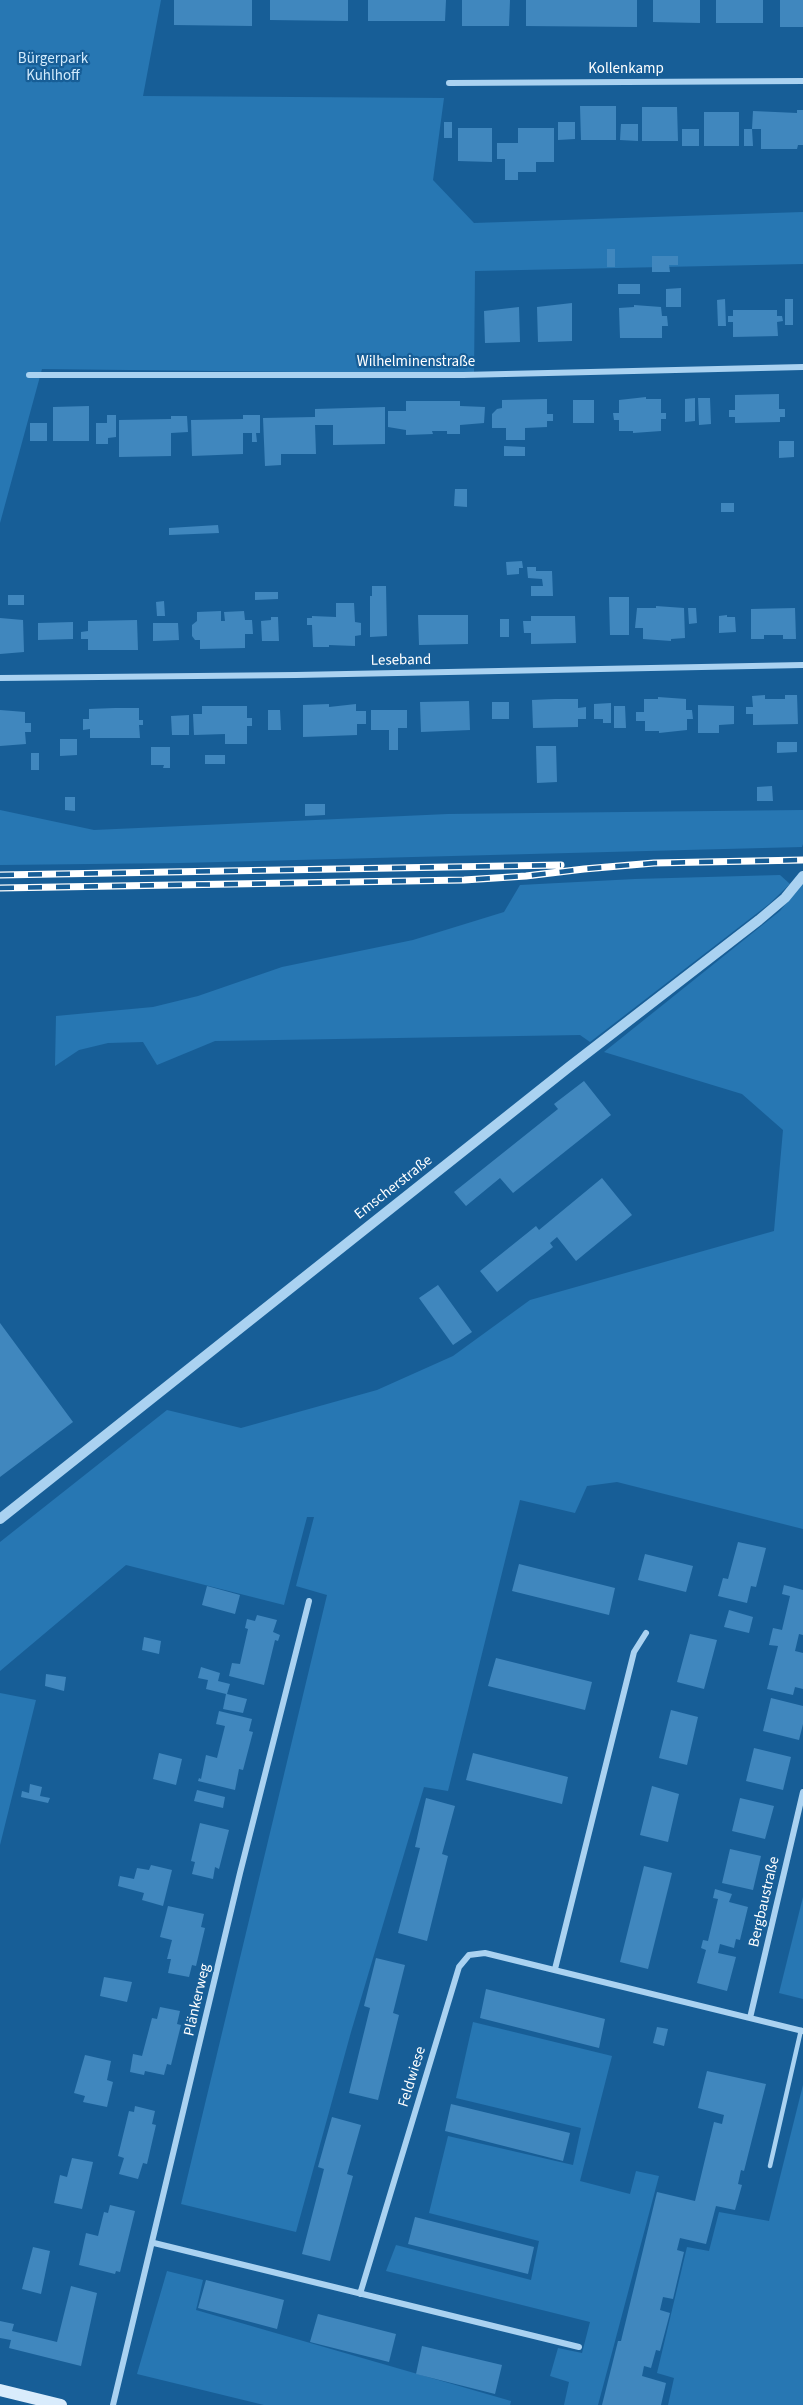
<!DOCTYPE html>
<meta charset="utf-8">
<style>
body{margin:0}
canvas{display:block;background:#175e97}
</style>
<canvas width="803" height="2405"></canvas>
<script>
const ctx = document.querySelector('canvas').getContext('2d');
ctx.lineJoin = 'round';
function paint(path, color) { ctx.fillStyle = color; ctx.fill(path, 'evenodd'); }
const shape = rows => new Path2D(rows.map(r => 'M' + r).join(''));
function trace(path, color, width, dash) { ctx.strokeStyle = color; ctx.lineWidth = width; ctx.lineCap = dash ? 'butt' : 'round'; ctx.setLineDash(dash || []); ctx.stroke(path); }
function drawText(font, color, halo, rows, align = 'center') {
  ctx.font = font + ' "Source Sans 3",sans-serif'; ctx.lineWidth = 4.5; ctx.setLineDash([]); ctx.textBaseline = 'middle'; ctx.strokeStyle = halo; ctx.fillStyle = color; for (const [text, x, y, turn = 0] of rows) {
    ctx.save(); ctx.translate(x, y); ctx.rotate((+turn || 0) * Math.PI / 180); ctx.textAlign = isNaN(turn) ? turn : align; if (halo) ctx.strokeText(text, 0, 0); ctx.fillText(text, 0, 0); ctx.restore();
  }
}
const green = shape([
 [0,0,161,0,143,96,444,98,433,180,474,223,803,212,803,264,475,271,474,374,42,369,0,523],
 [0,810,94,830,448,814,803,810,803,844,802,847,180,863,0,865],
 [780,875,790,884,769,904,590,1042,580,1035,215,1041,157,1065,143,1042,108,1043,79,1050,55,1066,56,1016,153,1007,198,996,282,967,413,940,504,912,520,885,635,879],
 [803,882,803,1529,617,1482,587,1486,575,1513,520,1500,448,1791,424,1787,351,2032,296,2232,181,2204,327,1595,296,1586,314,1517,307,1517,284,1605,126,1565,0,1671,0,1542,167,1410,241,1428,377,1390,453,1356,530,1300,774,1231,783,1130,742,1094,604,1052,780,911],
 [0,1693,36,1700,0,1845],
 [803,1897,803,1999,779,1993],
 [473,2022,612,2056,580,2181,630,2194,636,2171,659,2176,598,2405,564,2405,569,2382,550,2376,558,2348,582,2353,590,2322,386,2271,396,2245,531,2280,539,2241,429,2213,448,2136,573,2165,581,2128,456,2098],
 [803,2085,803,2405,668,2405,674,2378,657,2373,687,2247,709,2251,719,2212,769,2221],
 [167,2271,203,2280,196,2310,511,2401,510,2405,264,2405,137,2374]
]);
const building = shape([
 [174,0,252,0,252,26,174,25],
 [270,0,348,0,348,21,270,20],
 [368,0,446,0,445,21,368,21],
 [462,0,510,0,509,26,462,26],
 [526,0,637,0,637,27,526,26],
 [653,0,700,0,700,23,653,22],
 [716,0,763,0,763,23,716,23],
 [780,0,803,0,803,27,780,27],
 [580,106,616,106,616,140,581,140],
 [642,107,677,107,678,141,642,141],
 [797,110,803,110,803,145,798,145,797,149,761,149,761,129,752,129,753,111,797,113],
 [704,112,739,112,739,146,704,146],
 [444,122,452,122,452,138,444,138],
 [558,122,575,122,575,139,558,140],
 [621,124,638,124,638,141,620,140],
 [458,128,492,128,492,162,458,161],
 [518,128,554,128,554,162,536,162,536,172,518,172,518,180,505,180,505,159,497,159,497,143,518,143],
 [682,129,699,129,699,146,682,146],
 [744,129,752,129,753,146,744,146],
 [607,249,615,249,615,267,607,267],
 [652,256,678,256,678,265,669,265,670,272,652,272],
 [618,284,640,284,640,294,618,294],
 [681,288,681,307,666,307,666,289],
 [725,299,726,326,718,326,717,300],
 [785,299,793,299,793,325,785,325],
 [572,303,572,341,538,342,537,307],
 [634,305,661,307,662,316,667,316,668,326,662,326,662,338,620,338,619,308,634,307],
 [519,307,520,342,485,343,484,311],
 [733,310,777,310,777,316,782,316,783,321,777,322,778,336,733,337,733,322,728,322,728,316,733,316],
 [779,394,779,409,785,409,785,417,780,417,780,422,735,423,735,417,729,417,729,410,735,410,735,395],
 [646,397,646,399,661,399,661,413,666,413,666,419,661,419,661,431,633,433,633,431,619,431,619,420,614,420,613,413,619,413,619,400],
 [695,398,695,421,685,422,685,399],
 [698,398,710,398,711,424,699,425],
 [547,399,547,414,553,414,553,421,547,421,547,427,525,428,525,440,506,440,506,428,492,428,492,414,497,409,502,408,502,400],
 [573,400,594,400,594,423,573,423],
 [406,401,460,401,460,406,485,407,484,423,460,425,460,434,447,434,447,431,432,431,433,434,406,435,406,430,388,427,388,411,406,411],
 [89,406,89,441,53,441,53,407],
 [385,407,385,444,333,445,333,425,315,425,316,454,281,454,281,465,265,466,263,418,315,417,315,409],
 [107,415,116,415,116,437,108,438,108,444,96,444,96,423,107,423],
 [243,415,260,415,260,433,256,433,257,442,252,442,252,433,243,433,243,454,192,456,191,420,243,419],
 [171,416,187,416,188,432,171,433,171,456,119,457,119,420,171,419],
 [30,423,47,423,47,441,30,441],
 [779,441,794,441,794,457,779,458],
 [504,446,525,447,525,456,504,456],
 [455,489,467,489,467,507,454,506],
 [721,503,734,503,734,512,721,512],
 [218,525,219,533,169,535,169,528],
 [522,561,523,568,519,568,519,574,507,575,506,562],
 [527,567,536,567,536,571,552,571,553,596,531,596,531,586,543,586,542,579,528,578],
 [372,586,386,586,387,636,370,637,370,596,372,596],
 [255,592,278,592,278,599,255,600],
 [8,595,24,595,24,605,8,605],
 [609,597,629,597,629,635,610,635],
 [164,601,165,616,157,616,156,602],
 [336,603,354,603,355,622,361,623,361,635,355,636,355,646,329,645,329,647,313,647,312,625,307,625,307,618,312,618,312,616,336,617],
 [656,606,684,608,685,638,671,639,671,641,643,639,643,628,635,628,637,608,656,608],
 [688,608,696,608,697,623,689,624],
 [795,608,796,639,783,639,783,635,764,635,764,639,751,639,751,609],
 [221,611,221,621,225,621,224,612,244,611,245,620,252,620,253,634,245,634,245,648,200,649,200,640,195,640,192,636,192,625,197,621,197,612],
 [418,615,468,615,468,644,419,645],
 [727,615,727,617,735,617,736,632,719,633,719,616],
 [531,616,575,616,576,643,531,644,531,633,524,633,523,621,531,621],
 [271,617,278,617,279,641,262,641,261,621,271,620],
 [0,618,23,620,24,652,0,654],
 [500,619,509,619,509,637,500,637],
 [137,620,138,650,88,650,88,639,81,639,81,632,88,631,88,621],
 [73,622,73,639,38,640,38,623],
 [153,623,178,623,179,640,153,641],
 [765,695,765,699,785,699,785,695,797,695,798,724,753,725,753,714,746,714,746,707,753,707,752,696],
 [658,697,686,699,686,710,692,710,693,719,687,719,687,730,659,733,659,731,645,731,645,721,636,721,636,712,644,712,644,699,658,699],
 [555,699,578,699,578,708,586,707,586,719,578,719,578,727,533,728,532,700],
 [469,701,470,730,421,732,420,702],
 [492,702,509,702,509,719,492,719],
 [611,703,611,723,603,723,603,719,594,719,594,704],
 [329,704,329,707,356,704,356,711,366,711,366,724,357,724,357,735,303,737,303,705],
 [698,705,734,706,734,724,719,725,719,733,698,733],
 [202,706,247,706,247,718,252,718,252,726,247,726,247,744,225,744,225,734,194,735,193,714,202,714],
 [614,706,625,706,626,728,614,728],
 [115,708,139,708,139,720,143,720,143,725,139,725,140,738,90,738,90,729,83,730,83,719,89,719,89,709],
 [0,710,25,712,25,723,31,723,31,732,25,732,26,744,0,746],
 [268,710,280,710,281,730,268,730],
 [371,710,407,710,407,728,398,728,398,750,389,750,389,730,371,730],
 [189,715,189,735,172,735,171,716],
 [60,739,77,739,77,755,60,756],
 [777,742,797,742,797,752,777,753],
 [536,746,556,746,557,782,537,783],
 [151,747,170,747,170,768,163,768,164,765,151,765],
 [31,753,39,753,39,770,31,770],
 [205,755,225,755,225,764,205,764],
 [772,786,773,801,757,801,757,787],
 [65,797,75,797,75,811,65,810],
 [305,804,325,804,325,815,305,816],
 [584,1081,611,1115,513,1193,500,1178,466,1206,454,1192,558,1109,554,1104],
 [602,1178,632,1215,576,1261,557,1237,550,1243,553,1247,497,1292,480,1271,536,1226,539,1230],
 [438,1285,472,1332,453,1345,419,1298],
 [0,1323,73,1422,0,1477],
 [738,1542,766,1548,756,1587,751,1586,747,1603,718,1596,723,1578,728,1579],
 [645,1554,693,1566,686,1592,638,1580],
 [519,1564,615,1588,609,1615,512,1591],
 [784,1585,803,1590,803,1635,799,1634,795,1651,803,1653,803,1689,795,1687,793,1695,767,1689,778,1646,769,1645,771,1636,773,1628,782,1630,790,1596,782,1594],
 [207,1586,240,1595,235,1614,202,1605],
 [729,1610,753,1617,749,1633,724,1627],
 [257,1615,277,1620,273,1632,280,1635,278,1641,275,1640,264,1685,229,1676,232,1663,240,1664,248,1629,245,1628,247,1619,255,1621],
 [690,1634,717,1640,704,1689,677,1682],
 [144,1637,161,1641,159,1654,142,1650],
 [496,1658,592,1682,585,1710,488,1686],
 [201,1667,220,1673,218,1681,230,1684,227,1694,247,1699,243,1713,223,1709,226,1694,206,1689,208,1680,198,1678],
 [46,1674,66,1677,64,1691,45,1686],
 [771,1698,803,1706,803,1724,799,1740,763,1731],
 [671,1710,698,1717,687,1765,659,1758],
 [219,1711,252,1719,249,1731,253,1732,243,1770,239,1769,235,1790,198,1781,199,1778,201,1779,206,1755,217,1758,225,1726,216,1724],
 [754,1748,791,1757,783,1790,746,1781],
 [159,1753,182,1759,176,1785,153,1779],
 [473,1753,568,1777,562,1804,466,1780],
 [30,1784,42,1787,40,1796,50,1798,48,1803,21,1797,22,1791,29,1793],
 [652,1786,679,1794,668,1842,640,1835],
 [197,1790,225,1797,223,1808,194,1801],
 [426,1798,455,1806,442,1854,448,1856,427,1941,398,1933,420,1848,415,1847],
 [740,1798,774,1806,765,1839,732,1831],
 [200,1823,229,1830,219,1869,215,1867,213,1879,192,1874,195,1862,191,1861],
 [730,1849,761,1856,753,1890,722,1883],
 [151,1865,172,1870,163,1906,142,1900,144,1893,118,1886,120,1876,134,1879,137,1868,149,1870],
 [644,1866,672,1873,648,1969,620,1962],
 [715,1889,732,1894,729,1902,748,1907,740,1940,736,1939,734,1948,720,1944,718,1953,736,1957,727,1991,697,1983,706,1950,701,1948,703,1940,708,1941,718,1899,713,1898],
 [168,1906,204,1914,201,1927,205,1928,196,1966,192,1965,189,1977,168,1973,171,1959,167,1959,172,1940,160,1937],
 [376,1958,405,1965,393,2013,399,2015,378,2100,349,2093,370,2008,364,2006],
 [104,1977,132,1982,127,2002,100,1996],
 [486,1989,605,2019,599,2048,480,2018],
 [160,2007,180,2011,177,2024,181,2025,171,2065,167,2064,164,2075,145,2071,144,2075,130,2072,133,2054,142,2056,152,2018,157,2019],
 [657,2027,668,2029,664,2046,653,2043],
 [85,2055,111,2061,107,2080,113,2082,107,2107,83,2102,85,2096,74,2093],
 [707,2071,766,2084,744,2171,741,2170,738,2184,742,2185,735,2210,716,2206,706,2244,680,2238,677,2250,684,2252,673,2299,663,2297,660,2310,670,2313,660,2351,656,2350,651,2368,644,2366,642,2376,666,2383,661,2405,602,2405,618,2341,621,2341,657,2192,695,2201,714,2122,722,2124,724,2115,698,2108],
 [451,2104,570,2133,563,2161,445,2131],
 [135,2106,155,2111,152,2124,156,2125,147,2164,143,2163,138,2179,119,2174,124,2158,118,2156,129,2111,134,2112],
 [332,2117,361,2125,347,2174,353,2176,330,2261,302,2254,324,2169,318,2167],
 [72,2158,93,2162,82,2209,54,2203,60,2175,67,2177],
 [110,2205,135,2211,120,2272,116,2271,115,2274,79,2265,86,2233,98,2236,104,2212,108,2213],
 [415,2217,534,2247,528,2274,408,2244],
 [33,2247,50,2251,41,2294,22,2289],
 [206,2280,284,2300,277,2329,198,2308],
 [71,2286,97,2293,81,2366,9,2348,11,2340,0,2338,0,2321,14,2324,12,2331,57,2342],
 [318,2314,396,2334,389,2362,310,2342],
 [422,2346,502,2365,495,2394,416,2374]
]);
const service = shape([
 [770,2166,801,2030]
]);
const minor = shape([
 [449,83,803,81],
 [29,375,463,375,803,367],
 [0,678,296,675,803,665],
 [555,1969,634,1652,646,1633],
 [750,2018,803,1792],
 [154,2243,579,2347],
 [360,2294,459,1967,469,1955,485,1953,803,2031],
 [113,2405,240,1873,309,1601]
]);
const tertiary = shape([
 [0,1519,569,1067,759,920,785,898,803,876]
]);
const secondary = shape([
 [0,2390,61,2405]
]);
const rail = shape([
 [0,875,561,865],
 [0,888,464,880,526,876,584,869,654,863,803,860]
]);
const parkNames = [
 ["Bürgerpark",53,60],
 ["Kuhlhoff",53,77]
];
const streetNames = [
 ["Kollenkamp",626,70],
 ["Wilhelminenstraße",416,363],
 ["Leseband",401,661,-1],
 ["Emscherstraße",394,1188,-38],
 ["Bergbaustraße",765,1902,-77],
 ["Plänkerweg",198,2000,-77],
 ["Feldwiese",413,2077,-73]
];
paint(green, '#2777b3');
paint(building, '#4087be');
trace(service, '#aad2f1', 4.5);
trace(minor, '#aad2f1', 6);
trace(tertiary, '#aad2f1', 10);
trace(secondary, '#d9ecfc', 12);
trace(rail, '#fff', 7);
trace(rail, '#175e97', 4.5, [14]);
drawText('15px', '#d1eafc', '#175e97', parkNames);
drawText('15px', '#fff', '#175e97', streetNames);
</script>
